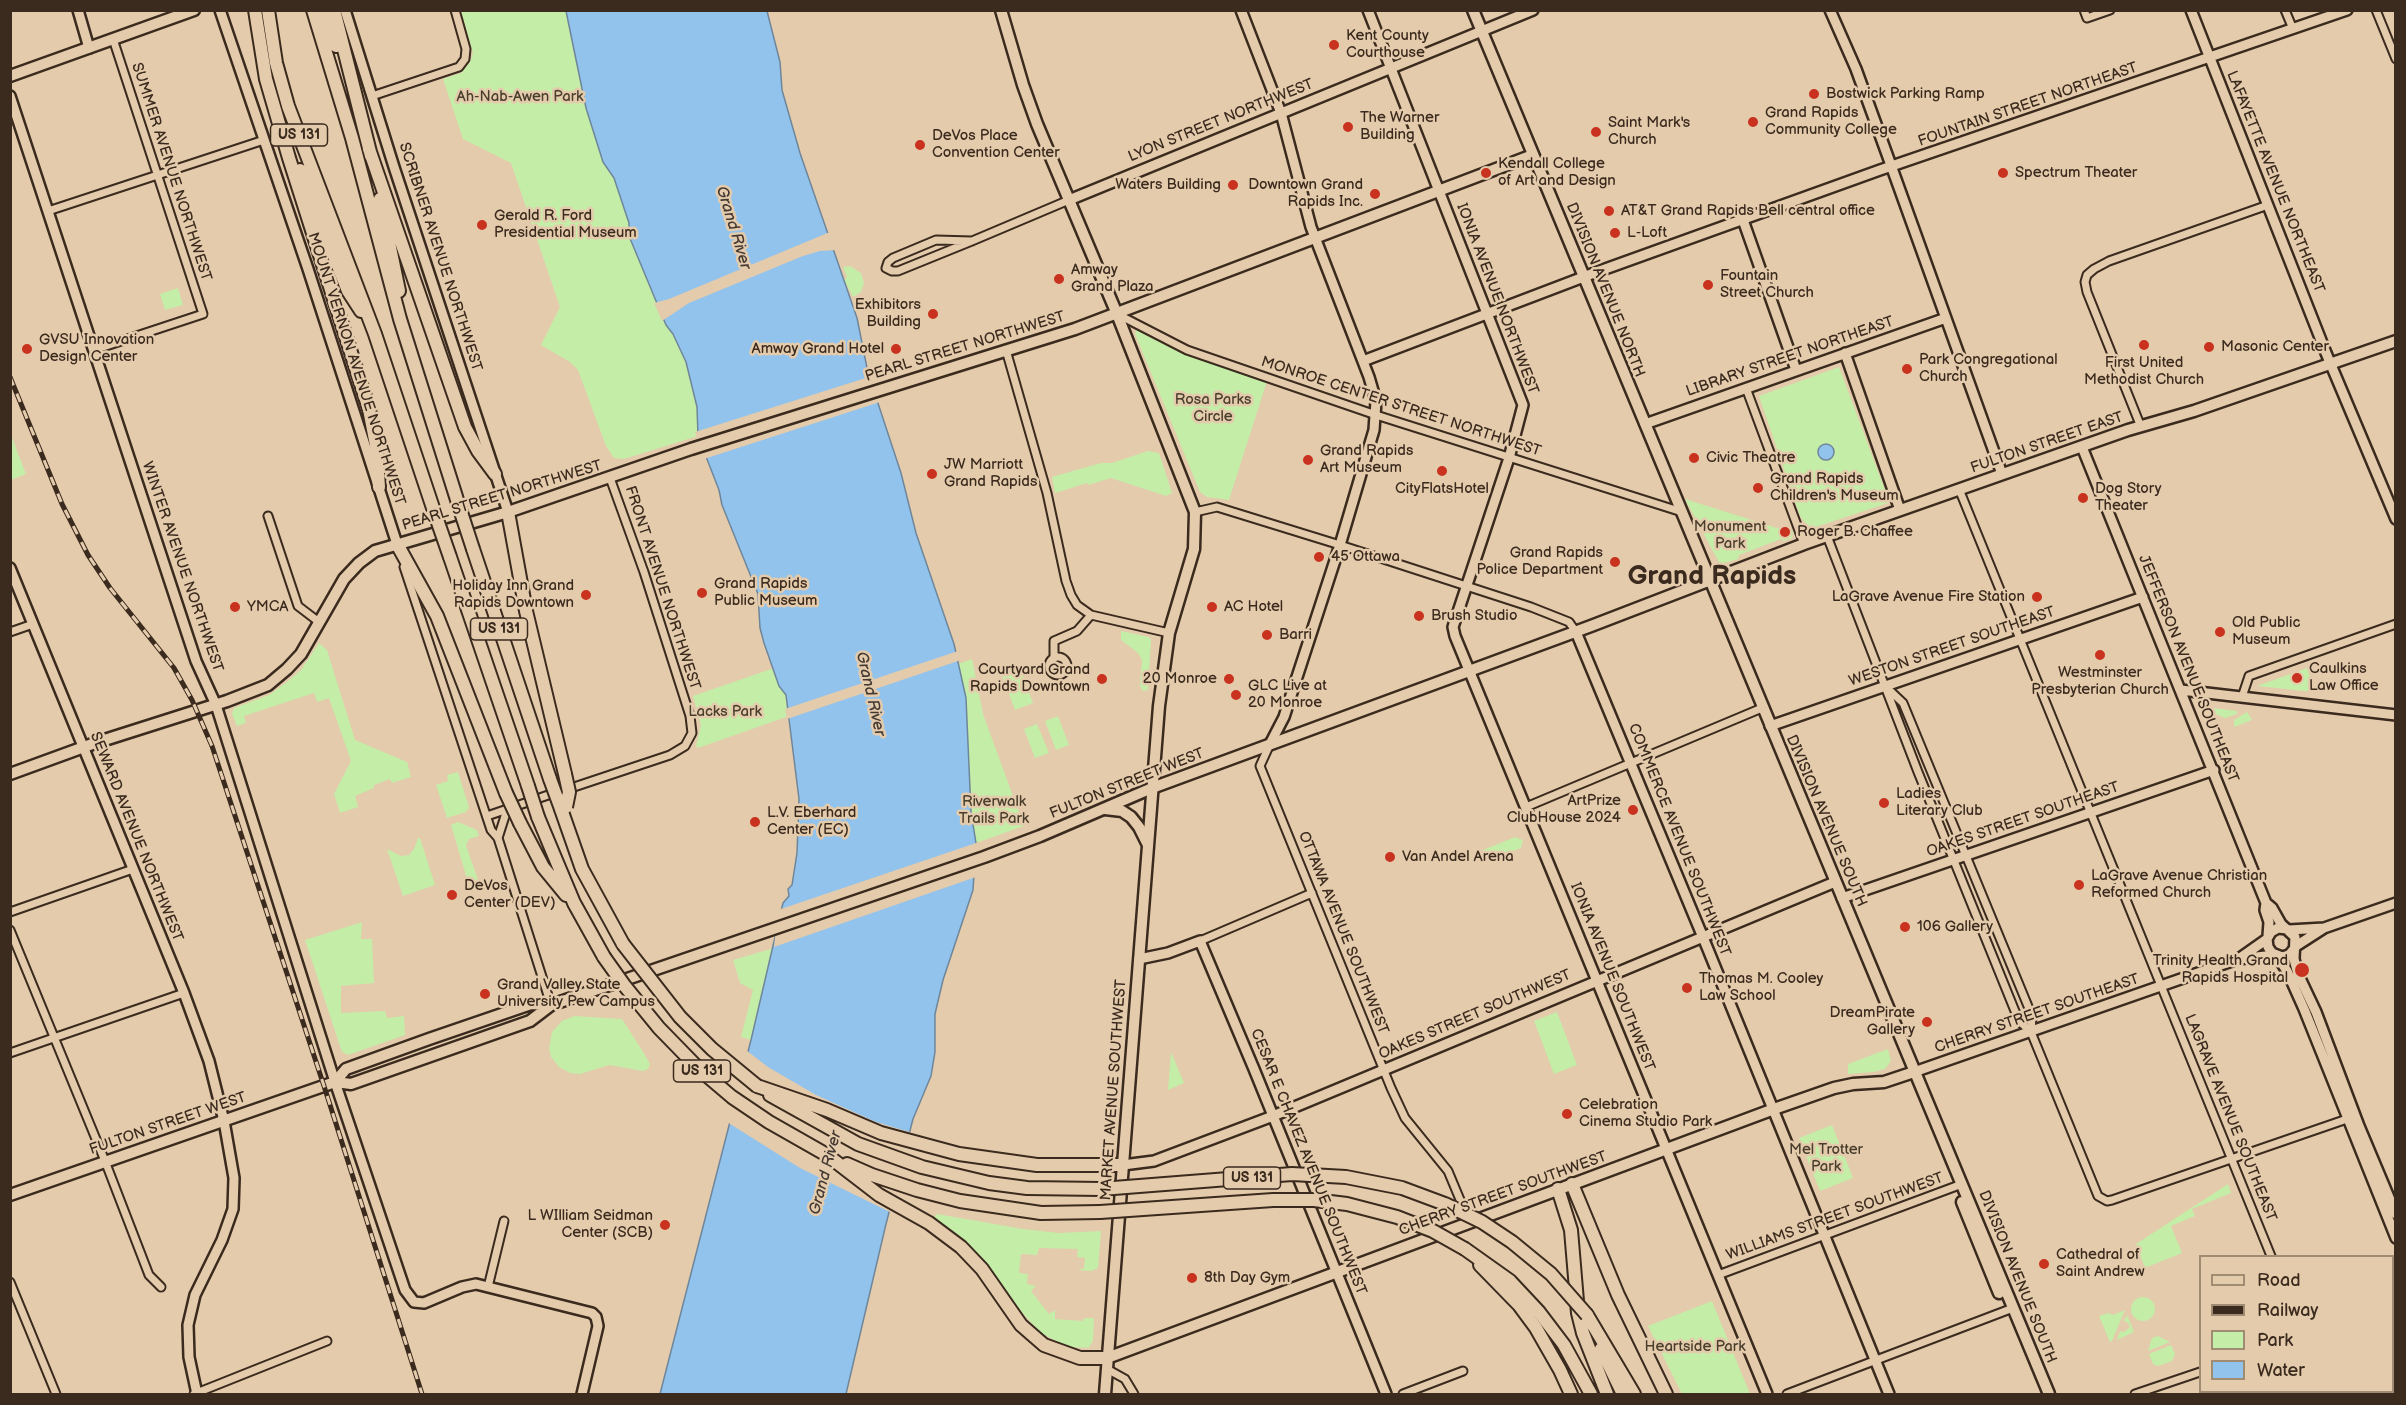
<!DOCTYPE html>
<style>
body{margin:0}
#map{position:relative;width:2406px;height:1405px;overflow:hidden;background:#e4cbac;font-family:"Balsamiq Sans",sans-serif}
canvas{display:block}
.frame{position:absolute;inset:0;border:12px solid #3b2a1e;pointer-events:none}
.legend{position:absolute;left:2199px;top:1255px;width:195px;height:138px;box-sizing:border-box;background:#e4cbac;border:2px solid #a08b73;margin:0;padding:8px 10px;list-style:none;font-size:18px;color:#3b2a1e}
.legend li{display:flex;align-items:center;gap:12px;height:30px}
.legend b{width:30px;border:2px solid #a08b73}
</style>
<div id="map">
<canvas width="2406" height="1405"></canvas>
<div class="frame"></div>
<ul class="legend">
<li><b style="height:8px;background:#e4cbac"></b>Road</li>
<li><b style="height:8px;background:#3b2a1e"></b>Railway</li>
<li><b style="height:16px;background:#c4eda8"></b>Park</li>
<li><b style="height:16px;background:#91c3ed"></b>Water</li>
</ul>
</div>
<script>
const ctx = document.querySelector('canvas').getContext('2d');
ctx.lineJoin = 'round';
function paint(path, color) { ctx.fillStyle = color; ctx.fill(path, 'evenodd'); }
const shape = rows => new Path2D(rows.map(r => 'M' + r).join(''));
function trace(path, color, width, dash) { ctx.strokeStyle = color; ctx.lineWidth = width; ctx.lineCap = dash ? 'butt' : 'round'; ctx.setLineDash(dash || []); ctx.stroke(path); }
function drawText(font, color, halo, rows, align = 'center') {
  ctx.font = font + ' "Balsamiq Sans",sans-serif'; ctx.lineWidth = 5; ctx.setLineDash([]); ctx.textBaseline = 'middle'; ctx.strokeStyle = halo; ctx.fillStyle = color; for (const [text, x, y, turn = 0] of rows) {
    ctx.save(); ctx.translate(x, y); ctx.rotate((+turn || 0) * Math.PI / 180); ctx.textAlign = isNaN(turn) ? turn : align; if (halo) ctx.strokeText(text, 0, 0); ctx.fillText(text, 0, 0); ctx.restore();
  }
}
const green = shape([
 [461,11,566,11,586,108,603,161,614,178,629,223,629,236,666,324,673,334,686,362,697,407,698,436,624,459,614,458,606,446,578,370,570,362,541,345,560,307,511,163,463,139,443,79,461,73,470,62,473,53],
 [850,266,861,273,864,283,861,292,853,297,844,280,847,277,843,267],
 [178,288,183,305,165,310,160,294],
 [1136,330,1185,355,1267,381,1229,500,1207,497,1200,492,1135,334],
 [1839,367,1886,493,1890,499,1888,503,1810,529,1800,516,1759,396],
 [11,435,26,474,11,480,10,480],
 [1148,451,1159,453,1172,493,1166,496,1111,478,1088,485,1087,483,1055,493,1052,477,1101,463,1112,463],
 [1685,499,1777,528,1791,529,1793,532,1792,538,1784,541,1781,539,1739,555,1738,559,1720,564],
 [1121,631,1149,637,1151,640,1148,690,1143,691,1140,686,1142,660,1138,653,1121,640],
 [319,643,327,650,355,740,407,762,411,777,392,783,390,779,374,785,374,788,355,796,358,807,340,813,334,794,351,761,329,698,317,702,314,693,244,716,246,723,237,726,232,714,234,708,269,695,287,682,301,670],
 [972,659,983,714,1024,826,976,843,971,812,966,698,958,664],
 [774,668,779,686,786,695,789,716,698,748,696,746,701,725,693,696],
 [1020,668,1033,703,1015,710,1002,675],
 [2307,668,2315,692,2257,686],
 [2213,708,2237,711,2237,714,2225,718,2214,713],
 [2247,712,2252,720,2234,727,2234,720],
 [1058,716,1069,745,1056,750,1045,721],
 [1037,724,1049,753,1035,758,1024,729],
 [458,772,469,807,466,812,447,818,436,785,448,781,447,775],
 [458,822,477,830,479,836,469,839,466,845,480,886,470,889,451,825],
 [1515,837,1523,840,1521,848,1488,860,1481,857,1483,850],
 [418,838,420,838,435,885,403,896,387,849,401,856,409,855,414,849],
 [362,922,361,939,372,939,374,983,341,986,341,1013,385,1011,387,1018,404,1016,405,1035,348,1055,342,1052,305,940],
 [774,948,751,1040,741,1037,753,990,740,983,733,960],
 [1557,1012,1577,1065,1554,1074,1534,1021],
 [574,1016,622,1019,645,1055,650,1064,648,1069,643,1071,609,1065,580,1074,570,1073,559,1067,551,1057,549,1048,552,1032,562,1021],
 [1888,1049,1891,1061,1885,1069,1873,1072,1848,1074,1848,1064],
 [1171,1052,1184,1083,1168,1090],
 [1832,1125,1853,1178,1820,1191,1799,1138],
 [2228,1184,2231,1193,2192,1209,2195,1216,2171,1226,2182,1253,2145,1268,2136,1244],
 [937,1214,1023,1229,1059,1233,1101,1231,1098,1268,1091,1271,1078,1270,1084,1268,1085,1258,1077,1257,1078,1249,1039,1248,1037,1255,1021,1254,1019,1273,1028,1274,1027,1284,1036,1286,1031,1291,1049,1314,1055,1310,1055,1319,1083,1321,1084,1318,1094,1318,1093,1341,1089,1347,1090,1348,1069,1347,1042,1334,1025,1316,974,1251,932,1220],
 '2131 1309a12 12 0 1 1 24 0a12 12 0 1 1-24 0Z',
 [1712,1301,1723,1328,1750,1394,1682,1394,1648,1326],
 [2125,1310,2112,1341,2110,1342,2099,1316,2108,1313,2113,1315],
 [2126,1316,2128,1317,2134,1332,2117,1340,2120,1331,2124,1332,2130,1327,2128,1323,2124,1321],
 [2158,1336,2170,1342,2148,1351,2152,1338],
 [2171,1345,2175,1354,2172,1361,2158,1366,2153,1364,2149,1354]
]);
const water = shape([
 [566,11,767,11,780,62,782,90,800,153,857,318,868,373,901,473,916,533,954,644,966,698,971,812,976,843,973,890,943,980,935,1014,935,1052,931,1076,913,1119,886,1224,846,1394,660,1394,751,1040,783,903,789,896,788,889,792,885,797,853,799,799,786,695,779,686,764,643,760,628,758,594,722,505,719,490,698,436,697,407,686,362,673,334,666,325,629,236,629,223,614,178,603,162,586,108,566,11],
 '1818 452a8 8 0 1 1 16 0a8 8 0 1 1-16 0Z'
]);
const pier = shape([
 [830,232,837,250,820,251,803,256,689,303,662,321,654,303,669,299],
 [872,376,880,402,704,459,695,432],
 [958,651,961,660,787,719,785,709],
 [979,842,976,877,774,947,778,910],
 [746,1050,768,1067,816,1095,876,1122,913,1133,892,1213,800,1168,727,1122]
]);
const minor = shape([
 [2084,10,2087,18,2110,10],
 [2285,10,2293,29],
 [2376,10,2396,59],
 [372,96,459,67,465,59,466,49,455,10],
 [48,211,264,140],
 [972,241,936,240,893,258,888,262,886,268,892,271,898,271,972,241,1069,200],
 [1117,314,1187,350,1376,415,1682,512],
 [94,350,203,314,113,39],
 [1006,350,1047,493,1066,581,1071,595,1077,605,1091,615,1169,633],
 [1746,388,1804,544],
 [2141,427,2087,292,2085,282,2087,275,2094,269,2109,261,2268,205],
 [1959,489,2271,1256],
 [1195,512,1217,507,1340,545,1531,607,1569,622,1576,632],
 [268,516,298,606,319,622],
 [1827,536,1918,772,2019,1021,2031,1032],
 [404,567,491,830,498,838,551,1005],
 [10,632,33,624],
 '1049 666a9 9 0 1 1 18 0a9 9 0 1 1-18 0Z',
 [1054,658,1054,641,1077,631,1091,615],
 [1885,686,1903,703,2032,1016,2031,1032,2098,1196,2107,1201,2112,1200,2347,1119],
 [2242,697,2249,676,2396,624],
 [1270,744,1260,766,1391,1088,1405,1118,1448,1171,1466,1214],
 [568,789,670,755,685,746,692,733,690,716,644,572,610,478],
 [1526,807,1762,708],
 [487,816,557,792],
 [498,838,505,816,511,809],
 [10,912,133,869],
 [10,930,105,1161,149,1275,161,1287],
 [1200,941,1312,893],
 [10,1053,184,993],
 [1718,1275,1962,1184],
 [10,1282,56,1394],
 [488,1287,504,1221],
 [1107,1369,1125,1379,1134,1394],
 [2327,1392,2328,1394],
 [194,1394,327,1341],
 [1403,1394,1463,1371],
 [1787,1394,2013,1308],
 [2135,1394,2200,1372]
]);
const tertiary = shape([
 [78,10,89,48],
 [220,10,308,269,397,544],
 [345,10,394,167,508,512],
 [1241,10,1281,113,1311,227,1369,377,1376,401,1374,430,1340,545,1284,717,1270,744],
 [1368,10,1523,405,1509,458,1453,627,1455,636,1767,1394],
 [1830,10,1856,69,1888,157,2002,474],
 [2191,10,2326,353,2396,519],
 [10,96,196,661,216,705,335,1082,405,1290,414,1302,424,1303,462,1287,476,1284,592,1313,596,1317,598,1326,582,1394],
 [1069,200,1533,10],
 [1743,220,1796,370],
 [1845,353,1900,510],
 [1363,361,1594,273,1880,170,2347,10],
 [1645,424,1946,318],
 [2082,447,2266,903,2272,908,2281,924,2295,937,2294,959,2298,974,2316,1012,2359,1126,2396,1214],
 [10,568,184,993,209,1061,224,1121,234,1178,233,1209,222,1240,195,1295,188,1325,189,1357,197,1394],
 [1576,632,1707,947,1889,1394],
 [2181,690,2396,715],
 [1770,726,2143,597],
 [1842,898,2214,770],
 [2266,903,2265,910,2269,922,2268,936],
 [2287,929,2278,928,2271,932,2267,939,2268,947,2272,953,2282,957,2289,955,2295,948],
 [2289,930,2324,928,2396,903],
 [2296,946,2324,928],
 [2277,956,2287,971,2304,1009,2396,1238],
 [2240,958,2267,939],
 [1139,959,1168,953,1200,941,1254,1069,1386,1394],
 [1914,1072,2238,959,2275,955],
 [1123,1165,1154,1161,1273,1116,1835,882]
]);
const secondary = shape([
 [1001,10,1023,85,1037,124,1117,314,1195,512,1194,549,1169,633,1159,706,1105,1394],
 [10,76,194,10],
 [10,774,95,743,227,701,268,685,287,669,301,654,344,579,359,563,375,551,508,512,691,449,1075,329,1533,155],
 [1105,809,1122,811,1131,817,1139,827,1148,845],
 [1107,1358,1774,1109,1834,1088,1853,1084,1884,1082,1914,1072]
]);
const primary = shape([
 [1473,10,2049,1394],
 [335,1082,346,1069,429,1039,531,1004,551,1005],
 [10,1195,335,1082,351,1084,530,1021,551,1005,984,857,1040,836,1152,788,1591,626,1804,544,2128,430,2194,411,2396,341],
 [1962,1202,1999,1293]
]);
const motorway = shape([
 [255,10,266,79,289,158,369,409,376,445,379,487],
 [268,10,276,63,288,106,375,334,434,511],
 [313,10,352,138,400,319,458,503],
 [324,10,336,46],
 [334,10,371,156],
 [369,149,465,427,478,451,495,474],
 [300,170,348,291,361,311],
 [380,199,399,291],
 [508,512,526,611,565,774],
 [397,544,437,616,506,793],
 [473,549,550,779],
 [450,557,528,786],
 [561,809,582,869,623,944],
 [538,817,574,903,604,957],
 [520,823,543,867,566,895],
 [757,1086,827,1110,881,1133,959,1154,1037,1165,1123,1165],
 [770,1095,858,1144,922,1167,989,1183,1027,1188,1101,1189],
 [827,1155,879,1195,929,1223,961,1247,982,1269,1021,1325,1044,1345,1080,1358,1107,1358],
 [847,1164,872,1175,917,1190,960,1201,1041,1213,1100,1212],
 [1572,1184,1618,1295,1666,1394],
 [1558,1189,1571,1230,1578,1313,1583,1333,1607,1394],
 [1465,1249,1510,1281,1539,1312,1564,1345,1591,1394],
 [1480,1265,1519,1305,1536,1328,1560,1370,1571,1394],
 [1587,1315,1634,1394],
 [1601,1349,1623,1394]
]);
const rail = shape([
 [10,377,62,504,88,555,110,588,174,668,192,700,212,746,324,1086,422,1394]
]);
const motorwayBridge = shape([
 [458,503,473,549],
 [434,511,450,557],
 [565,774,569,792,566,807],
 [550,779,561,809],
 [528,786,538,817],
 [506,793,520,823],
 [623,944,680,1017,712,1049,757,1086],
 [604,957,624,985,659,1028,699,1069,732,1097,769,1122,827,1155],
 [1101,1189,1292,1174,1346,1177,1402,1188,1445,1204,1482,1222,1512,1242,1551,1274,1587,1315],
 [1100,1212,1273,1200,1314,1200,1347,1204,1397,1217,1433,1231,1465,1249]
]);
const markers = [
 [1334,45,6,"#c8321e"],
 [1814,94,6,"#c8321e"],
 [1753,122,6,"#c8321e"],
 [1348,127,6,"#c8321e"],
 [1596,132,6,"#c8321e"],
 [920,145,6,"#c8321e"],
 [1486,173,6,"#c8321e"],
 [2003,173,6,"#c8321e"],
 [1233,185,6,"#c8321e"],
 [1375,194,6,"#c8321e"],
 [1609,211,6,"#c8321e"],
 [482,225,6,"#c8321e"],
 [1615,233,6,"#c8321e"],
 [1059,279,6,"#c8321e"],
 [1708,285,6,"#c8321e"],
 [933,314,6,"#c8321e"],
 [2144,345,6,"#c8321e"],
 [2209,347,6,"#c8321e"],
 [27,349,6,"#c8321e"],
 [896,349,6,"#c8321e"],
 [1907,369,6,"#c8321e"],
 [1694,458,6,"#c8321e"],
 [1308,460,6,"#c8321e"],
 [1442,471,6,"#c8321e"],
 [932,474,6,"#c8321e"],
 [1758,488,6,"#c8321e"],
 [2083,498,6,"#c8321e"],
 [1785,532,6,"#c8321e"],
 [1319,557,6,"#c8321e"],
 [1615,562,6,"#c8321e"],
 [702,593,6,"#c8321e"],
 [586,595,6,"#c8321e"],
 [2037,597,6,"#c8321e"],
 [235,607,6,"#c8321e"],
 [1212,607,6,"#c8321e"],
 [1419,616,6,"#c8321e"],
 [2220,632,6,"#c8321e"],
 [1267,635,6,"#c8321e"],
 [2100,655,6,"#c8321e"],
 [2297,678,6,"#c8321e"],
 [1102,679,6,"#c8321e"],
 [1229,679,6,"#c8321e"],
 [1236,695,6,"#c8321e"],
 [1884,803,6,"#c8321e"],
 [1633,810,6,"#c8321e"],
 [755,822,6,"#c8321e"],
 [1390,857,6,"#c8321e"],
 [2079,885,6,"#c8321e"],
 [452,895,6,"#c8321e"],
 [1905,927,6,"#c8321e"],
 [2302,970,8,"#c8321e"],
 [1687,988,6,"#c8321e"],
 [485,994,6,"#c8321e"],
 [1927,1022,6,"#c8321e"],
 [1567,1114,6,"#c8321e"],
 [665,1225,6,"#c8321e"],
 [2044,1264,6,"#c8321e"],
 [1192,1278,6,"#c8321e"]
];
const shields = [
 [299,135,57],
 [499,629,57],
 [702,1071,57],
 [1252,1178,57]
];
const shieldNames = [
 ["US 131",299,135],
 ["US 131",499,629],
 ["US 131",702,1071],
 ["US 131",1252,1178]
];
const poiNames = [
 ["Kent County",1346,36],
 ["Courthouse",1346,53],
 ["Bostwick Parking Ramp",1826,94],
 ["Grand Rapids",1765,113],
 ["Community College",1765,130],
 ["The Warner",1360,118],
 ["Building",1360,135],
 ["Saint Mark's",1608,123],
 ["Church",1608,140],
 ["DeVos Place",932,136],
 ["Convention Center",932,153],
 ["Kendall College",1498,164],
 ["of Art and Design",1498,181],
 ["Spectrum Theater",2015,173],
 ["Waters Building",1221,185,"right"],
 ["Downtown Grand",1363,185,"right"],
 ["Rapids Inc.",1363,202,"right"],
 ["AT&T Grand Rapids Bell central office",1621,211],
 ["Gerald R. Ford",494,216],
 ["Presidential Museum",494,233],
 ["L-Loft",1627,233],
 ["Amway",1071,270],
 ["Grand Plaza",1071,287],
 ["Fountain",1720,276],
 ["Street Church",1720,293],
 ["Exhibitors",921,305,"right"],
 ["Building",921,322,"right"],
 ["GVSU Innovation",39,340],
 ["Design Center",39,357],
 ["Masonic Center",2221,347],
 ["Amway Grand Hotel",884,349,"right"],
 ["Park Congregational",1919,360],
 ["Church",1919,377],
 ["First United",2144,363,"center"],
 ["Methodist Church",2144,380,"center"],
 ["Grand Rapids",1320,451],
 ["Art Museum",1320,468],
 ["Civic Theatre",1706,458],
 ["JW Marriott",944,465],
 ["Grand Rapids",944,482],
 ["Grand Rapids",1770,479],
 ["Children's Museum",1770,496],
 ["CityFlatsHotel",1442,489,"center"],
 ["Dog Story",2095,489],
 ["Theater",2095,506],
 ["Roger B. Chaffee",1797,532],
 ["Grand Rapids",1603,553,"right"],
 ["Police Department",1603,570,"right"],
 ["45 Ottawa",1331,557],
 ["Grand Rapids",714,584],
 ["Public Museum",714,601],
 ["Holiday Inn Grand",574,586,"right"],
 ["Rapids Downtown",574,603,"right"],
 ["LaGrave Avenue Fire Station",2025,597,"right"],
 ["YMCA",247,607],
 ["AC Hotel",1224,607],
 ["Brush Studio",1431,616],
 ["Old Public",2232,623],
 ["Museum",2232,640],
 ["Barri",1279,635],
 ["Caulkins",2309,669],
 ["Law Office",2309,686],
 ["Courtyard Grand",1090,670,"right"],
 ["Rapids Downtown",1090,687,"right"],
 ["Westminster",2100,673,"center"],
 ["Presbyterian Church",2100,690,"center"],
 ["20 Monroe",1217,679,"right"],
 ["GLC Live at",1248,686],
 ["20 Monroe",1248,703],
 ["Ladies",1896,794],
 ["Literary Club",1896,811],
 ["ArtPrize",1621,801,"right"],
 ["ClubHouse 2024",1621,818,"right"],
 ["L.V. Eberhard",767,813],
 ["Center (EC)",767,830],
 ["Van Andel Arena",1402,857],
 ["LaGrave Avenue Christian",2091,876],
 ["Reformed Church",2091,893],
 ["DeVos",464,886],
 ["Center (DEV)",464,903],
 ["106 Gallery",1917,927],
 ["Trinity Health Grand",2288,961,"right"],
 ["Rapids Hospital",2288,978,"right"],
 ["Thomas M. Cooley",1699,979],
 ["Law School",1699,996],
 ["Grand Valley State",497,985],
 ["University Pew Campus",497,1002],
 ["DreamPirate",1915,1013,"right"],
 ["Gallery",1915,1030,"right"],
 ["Celebration",1579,1105],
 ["Cinema Studio Park",1579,1122],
 ["L WIlliam Seidman",653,1216,"right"],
 ["Center (SCB)",653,1233,"right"],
 ["Cathedral of",2056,1255],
 ["Saint Andrew",2056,1272],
 ["8th Day Gym",1204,1278]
];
const parkNames = [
 ["Ah-Nab-Awen Park",520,97],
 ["Rosa Parks",1213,400],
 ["Circle",1213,417],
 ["Monument",1730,527],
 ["Park",1730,544],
 ["Lacks Park",725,712],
 ["Riverwalk",994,802],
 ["Trails Park",994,819],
 ["Mel Trotter",1826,1150],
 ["Park",1826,1167],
 ["Heartside Park",1695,1347]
];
const streetNames = [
 ["FOUNTAIN STREET NORTHEAST",2028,105,-19],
 ["LYON STREET NORTHWEST",1221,121,-22],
 ["SUMMER AVENUE NORTHWEST",171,172,72],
 ["LAFAYETTE AVENUE NORTHEAST",2275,182,68],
 ["SCRIBNER AVENUE NORTHWEST",440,257,72],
 ["DIVISION AVENUE NORTH",1605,290,68],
 ["IONIA AVENUE NORTHWEST",1497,299,69],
 ["PEARL STREET NORTHWEST",965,347,-17],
 ["LIBRARY STREET NORTHEAST",1790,357,-19],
 ["MOUNT VERNON AVENUE NORTHWEST",356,369,72],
 ["MONROE CENTER STREET NORTHWEST",1401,407,18],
 ["FULTON STREET EAST",2047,443,-19],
 ["PEARL STREET NORTHWEST",502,496,-17],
 ["WINTER AVENUE NORTHWEST",182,567,71],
 ["FRONT AVENUE NORTHWEST",662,588,72],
 ["WESTON STREET SOUTHEAST",1952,647,-19],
 ["JEFFERSON AVENUE SOUTHEAST",2188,669,68],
 ["FULTON STREET WEST",1127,784,-22],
 ["OAKES STREET SOUTHEAST",2023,820,-19],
 ["DIVISION AVENUE SOUTH",1826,821,67],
 ["SEWARD AVENUE NORTHWEST",136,837,68],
 ["COMMERCE AVENUE SOUTHWEST",1679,840,68],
 ["OTTAWA AVENUE SOUTHWEST",1343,933,68],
 ["IONIA AVENUE SOUTHWEST",1612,977,68],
 ["CHERRY STREET SOUTHEAST",2037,1014,-19],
 ["OAKES STREET SOUTHWEST",1475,1015,-23],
 ["MARKET AVENUE SOUTHWEST",1114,1090,-86],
 ["LAGRAVE AVENUE SOUTHEAST",2230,1118,68],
 ["FULTON STREET WEST",168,1124,-19],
 ["CESAR E CHAVEZ AVENUE SOUTHWEST",1308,1162,68],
 ["CHERRY STREET SOUTHWEST",1503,1194,-20],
 ["WILLIAMS STREET SOUTHWEST",1835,1217,-20],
 ["DIVISION AVENUE SOUTH",2017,1277,68]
];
const waterNames = [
 ["Grand River",733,228,73],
 ["Grand River",870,694,77],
 ["Grand River",826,1173,-75]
];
const townNames = [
 ["Grand Rapids",1712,577]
];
paint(green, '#c4eda8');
paint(water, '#91c3ed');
trace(water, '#6f869a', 1.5);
paint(pier, '#e4cbac');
trace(minor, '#3b2a1e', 11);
trace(tertiary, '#3b2a1e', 14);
trace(secondary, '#3b2a1e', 15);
trace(primary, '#3b2a1e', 15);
trace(motorway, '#3b2a1e', 16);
trace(minor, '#e4cbac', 7);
trace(tertiary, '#e4cbac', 9);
trace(secondary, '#e4cbac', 10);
trace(primary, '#e4cbac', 10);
trace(motorway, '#e4cbac', 12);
trace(rail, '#3b2a1e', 5);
trace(rail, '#e4cbac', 3, [9]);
trace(motorwayBridge, '#3b2a1e', 16, []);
trace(motorwayBridge, '#e4cbac', 12);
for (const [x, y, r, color] of markers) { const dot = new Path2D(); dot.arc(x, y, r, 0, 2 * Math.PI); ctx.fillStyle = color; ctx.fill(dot); trace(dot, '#e4cbac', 2); }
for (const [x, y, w] of shields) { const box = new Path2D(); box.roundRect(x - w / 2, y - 11, w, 22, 4.5); ctx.fillStyle = '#e4cbac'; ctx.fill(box); trace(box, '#3b2a1e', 1.5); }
drawText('bold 14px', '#3b2a1e', null, shieldNames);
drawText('15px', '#3b2a1e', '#e4cbac', poiNames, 'left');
drawText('15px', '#493e2c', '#e4cbac', parkNames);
drawText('15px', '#3b2a1e', '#e4cbac', streetNames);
drawText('italic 16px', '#443933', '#e4cbac', waterNames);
drawText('bold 27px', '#3b2a1e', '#e4cbac', townNames);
</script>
